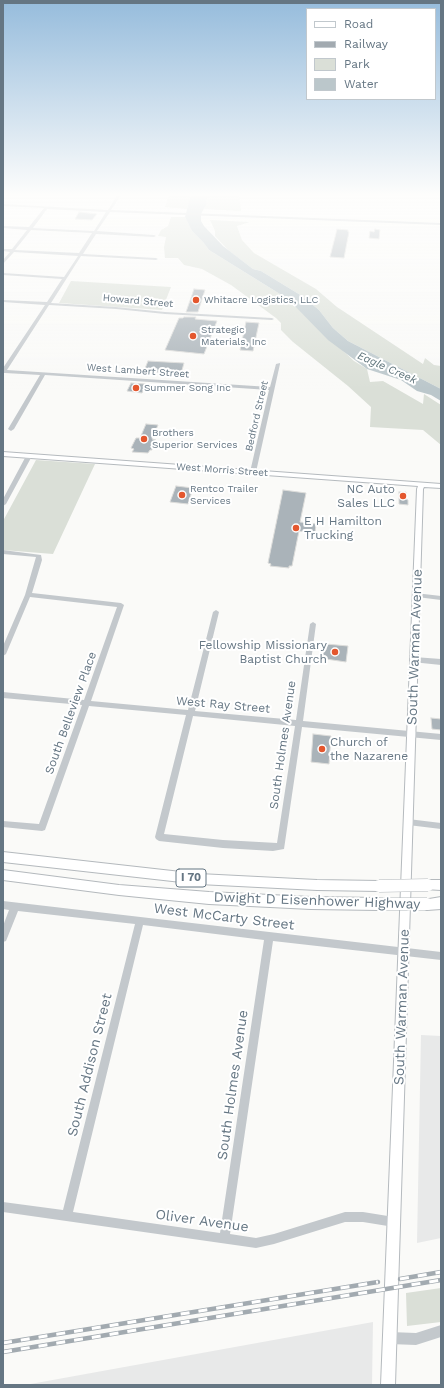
<!DOCTYPE html>
<style>
body{margin:0}
#map{position:relative;width:444px;height:1388px;overflow:hidden;background:#fafaf8;font-family:"Work Sans",sans-serif}
canvas{display:block}
.frame{position:absolute;inset:0;border:4px solid #657683;pointer-events:none}
.legend{position:absolute;left:306px;top:8px;width:130px;height:92px;box-sizing:border-box;background:#fff;border:1px solid #c1c8cd;margin:0;padding:5px 7px;list-style:none;font-size:12px;color:#657683}
.legend li{display:flex;align-items:center;gap:8px;height:20px}
.legend b{width:20px;border:1px solid #c1c8cd}
</style>
<div id="map">
<canvas width="444" height="1388"></canvas>
<div class="frame"></div>
<ul class="legend">
<li><b style="height:5px;background:#fff"></b>Road</li>
<li><b style="height:5px;background:#a2aab0"></b>Railway</li>
<li><b style="height:11px;background:#dadfd7"></b>Park</li>
<li><b style="height:11px;background:#bbc7cb"></b>Water</li>
</ul>
</div>
<script>
const ctx = document.querySelector('canvas').getContext('2d');
ctx.lineJoin = 'round';
function paint(path, color) { ctx.fillStyle = color; ctx.fill(path, 'evenodd'); }
const shape = rows => new Path2D(rows.map(r => 'M' + r).join(''));
function trace(path, color, width, dash) { ctx.strokeStyle = color; ctx.lineWidth = width; ctx.lineCap = dash ? 'butt' : 'round'; ctx.setLineDash(dash || []); ctx.stroke(path); }
function drawText(font, color, halo, rows, align = 'center') {
  ctx.font = font + ' "Work Sans",sans-serif'; ctx.lineWidth = 4; ctx.setLineDash([]); ctx.textBaseline = 'middle'; ctx.strokeStyle = halo; ctx.fillStyle = color; for (const [text, x, y, turn = 0] of rows) {
    ctx.save(); ctx.translate(x, y); ctx.rotate((+turn || 0) * Math.PI / 180); ctx.textAlign = isNaN(turn) ? turn : align; if (halo) ctx.strokeText(text, 0, 0); ctx.fillText(text, 0, 0); ctx.restore();
  }
}
const built = shape([
 [421,1035,441,1036,441,1238,417,1243],
 [373,1322,372,1385,25,1385]
]);
const green = shape([
 [169,194,191,194,187,209,165,207],
 [210,194,239,194,241,211,204,209,207,199],
 [171,217,185,217,192,231,203,242,209,250,288,299,354,361,367,369,370,382,383,381,423,404,424,394,441,405,441,445,423,430,370,427,371,407,348,386,293,342,281,330,281,323,276,318,231,285,202,269,184,265,178,258,165,258,164,247,166,237,158,236,161,230,168,226],
 [210,220,250,222,237,226,242,240,254,253,316,289,337,307,423,364,425,358,434,365,441,366,441,389,348,341,333,328,319,310,302,296,261,271,253,269,228,250,215,236,215,231],
 [71,281,171,287,162,310,59,303],
 [36,460,95,464,53,554,3,550,3,521],
 [441,1288,441,1322,407,1326,406,1293]
]);
const water = shape([
 [191,194,210,194,207,198,206,205,201,214,201,221,204,226,223,246,253,269,261,271,302,296,319,310,333,328,348,341,441,389,441,401,431,395,417,391,401,380,367,369,328,340,288,299,209,250,203,242,192,231,185,217]
]);
const building = shape([
 [79,212,97,214,92,220,75,219,79,212],
 [337,229,348,230,348,232,349,232,344,258,330,257,337,229],
 [375,229,380,230,379,239,369,238,370,231,374,232,375,229],
 [194,289,205,290,198,312,186,312,194,289],
 [184,317,196,317,195,319,217,321,204,354,165,350,179,318,183,318,184,317],
 [246,322,259,323,253,351,240,350,246,322],
 [148,361,184,363,181,374,144,371,148,361],
 [131,383,146,384,142,393,127,391,131,383],
 [146,424,158,425,152,439,156,440,152,450,150,450,148,453,132,452,134,449,131,448,136,438,140,438,146,424],
 [176,486,193,488,188,504,170,502,176,486],
 [283,490,306,493,300,522,316,524,315,533,299,531,292,566,289,566,289,568,270,566,271,564,268,563,283,490],
 [399,492,406,492,406,499,408,500,408,505,399,504,399,492],
 [326,644,348,646,346,662,326,659,326,656,322,655,323,649,326,650,326,644],
 [431,718,441,719,441,730,432,729,431,718],
 [313,734,331,736,329,764,311,762,313,734]
]);
const minor = shape([
 [118,194,122,194,111,210,441,223,441,225,110,212,97,231,154,235,156,236,154,237,96,234,83,254,156,258,158,259,156,260,81,256,51,303,116,307,165,312,272,318,274,319,272,320,165,314,116,309,49,305,7,370,270,387,276,364,280,363,280,364,256,472,253,474,250,472,269,390,45,375,14,429,11,431,8,429,40,375,5,373,3,373,3,368,45,305,3,302,3,300,47,302,62,279,3,275,3,273,64,277,78,256,14,252,3,264,3,260,10,252,3,251,3,249,12,249,27,230,3,228,3,226,29,227,44,208,3,206,3,204,108,210,118,194],
 [47,209,106,212,94,231,33,228,47,209],
 [31,230,92,233,79,253,15,250,31,230],
 [29,454,32,456,6,504,3,506,3,499,26,456,29,454],
 [3,550,41,555,42,560,32,593,121,603,124,605,91,701,188,710,213,612,216,610,219,612,195,711,296,720,310,624,313,622,316,624,303,721,441,734,441,740,302,727,284,849,273,851,223,848,159,841,156,839,155,837,186,715,89,706,45,830,42,831,3,827,3,821,39,824,82,705,3,698,3,692,84,700,117,607,30,597,6,654,3,656,3,646,25,595,36,557,3,554,3,550],
 [193,716,295,726,277,843,223,840,164,834,193,716],
 [415,593,441,596,441,600,417,597,414,595,415,593],
 [414,657,441,659,441,665,412,662,411,660,414,657],
 [408,819,441,823,441,829,408,825,405,824,404,822,405,820,408,819],
 [3,901,441,952,441,960,273,941,230,1234,256,1238,274,1234,345,1212,363,1212,394,1217,398,1218,399,1222,398,1226,394,1227,363,1222,345,1222,274,1244,256,1248,3,1212,3,1202,63,1210,135,924,18,911,6,941,3,942,3,926,9,910,3,909,3,901],
 [143,925,264,940,220,1233,73,1212,143,925],
 [441,1325,441,1337,416,1345,390,1344,386,1342,384,1338,386,1334,390,1332,416,1333,441,1325]
]);
const major = shape([
 [3,452,441,484,441,488,424,487,423,489,395,1385,381,1385,417,489,418,486,3,456,3,452]
]);
const highway = shape([
 [3,852,199,874,317,880,379,881,383,882,385,886,383,890,379,891,317,890,199,884,3,862,3,852],
 [3,870,119,885,209,892,311,897,378,898,382,900,384,904,382,908,378,910,311,909,209,904,119,895,3,880,3,870],
 [428,880,441,880,441,890,424,889,422,885,424,881,428,880],
 [441,897,441,909,427,910,423,908,421,904,423,900,441,897]
]);
const rail = shape([
 [400,1279,441,1272],
 [3,1343,378,1282],
 [3,1352,441,1280]
]);
const highwayBridge = shape([
 [379,886,428,885],
 [378,904,427,904]
]);
const markers = [
 [196,300,4,"#e4572e"],
 [193,336,4,"#e4572e"],
 [136,388,4,"#e4572e"],
 [144,439,4,"#e4572e"],
 [182,495,4,"#e4572e"],
 [403,496,4,"#e4572e"],
 [296,528,4,"#e4572e"],
 [335,652,4,"#e4572e"],
 [322,749,4,"#e4572e"]
];
const farPoinames = [
 ["Whitacre Logistics, LLC",204,300],
 ["Strategic",201,330],
 ["Materials, Inc",201,342],
 ["Summer Song Inc",144,388],
 ["Brothers",152,433],
 ["Superior Services",152,445],
 ["Rentco Trailer",190,489],
 ["Services",190,501]
];
const farStreetnames = [
 ["Howard Street",138,301,5],
 ["West Lambert Street",138,371,4],
 ["Bedford Street",257,416,-77],
 ["West Morris Street",222,470,4]
];
const farWaternames = [
 ["Eagle Creek",387,368,24]
];
const shields = [
 [191,878,30]
];
const shieldNames = [
 ["I 70",191,878]
];
const poiNames = [
 ["NC Auto",395,489],
 ["Sales LLC",395,503],
 ["E H Hamilton",304,521,"left"],
 ["Trucking",304,535,"left"],
 ["Fellowship Missionary",327,645],
 ["Baptist Church",327,659],
 ["Church of",330,742,"left"],
 ["the Nazarene",330,756,"left"]
];
const streetNames = [
 ["West Ray Street",223,705,5],
 ["South Belleview Place",71,713,-70],
 ["South Holmes Avenue",283,745,-82]
];
const nearStreetnames = [
 ["South Warman Avenue",415,647,-88],
 ["Dwight D Eisenhower Highway",317,901,2],
 ["West McCarty Street",224,917,7],
 ["South Warman Avenue",402,1007,-88],
 ["South Addison Street",90,1065,-76],
 ["South Holmes Avenue",233,1085,-82],
 ["Oliver Avenue",202,1221,8]
];
paint(built, '#e8e9e9');
paint(green, '#dadfd7');
paint(water, '#bbc7cb');
paint(building, '#aab3b9');
trace(building, '#dcdcda', 1);
trace(major, '#b5babe', 2);
trace(highway, '#b4b9bd', 2);
paint(minor, '#c3c8cc');
paint(major, '#fff');
paint(highway, '#fff');
trace(rail, '#a2aab0', 4.5);
trace(rail, '#fff', 3, [9]);
trace(highwayBridge, '#b4b9bd', 13, []);
trace(highwayBridge, '#fff', 12);
const sky = ctx.createLinearGradient(0, 0, 0, 389);
sky.addColorStop(0, '#96bcdc');
sky.addColorStop(0.5, '#fdfdfc');
sky.addColorStop(1, '#fdfdfc00');
ctx.fillStyle = sky;
ctx.fillRect(0, 0, 444, 389);
for (const [x, y, r, color] of markers) { const dot = new Path2D(); dot.arc(x, y, r, 0, 2 * Math.PI); ctx.fillStyle = color; ctx.fill(dot); trace(dot, '#fff', 1.5); }
drawText('10px', '#657683', '#fff', farPoinames, 'left');
drawText('10px', '#657683', '#fff', farStreetnames);
drawText('italic 11px', '#60757c', '#fff', farWaternames);
for (const [x, y, w] of shields) { const box = new Path2D(); box.roundRect(x - w / 2, y - 9, w, 18, 3); ctx.fillStyle = '#fff'; ctx.fill(box); trace(box, '#657683', 1); }
drawText('bold 11px', '#657683', null, shieldNames);
drawText('12px', '#657683', '#fff', poiNames, 'right');
drawText('12px', '#657683', '#fff', streetNames);
drawText('14px', '#657683', '#fff', nearStreetnames);
</script>
